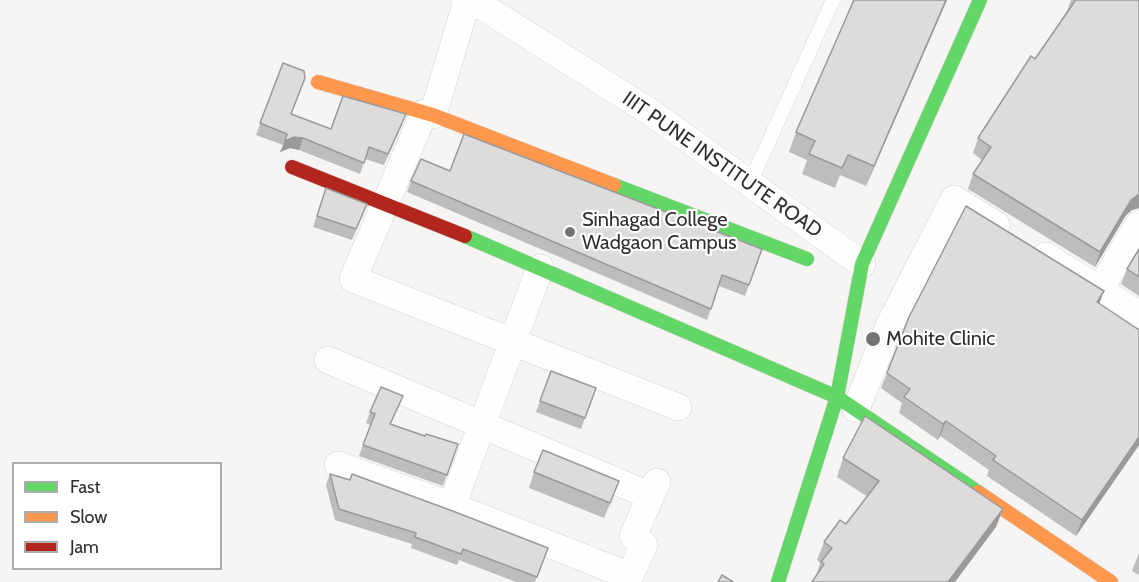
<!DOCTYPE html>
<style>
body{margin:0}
#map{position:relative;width:1139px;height:582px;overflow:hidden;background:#f7f5f3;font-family:Cabin,sans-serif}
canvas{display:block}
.legend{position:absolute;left:12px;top:462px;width:210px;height:108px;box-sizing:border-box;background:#fff;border:2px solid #acacab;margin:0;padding:8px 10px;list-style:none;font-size:18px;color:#302f2e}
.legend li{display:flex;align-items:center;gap:12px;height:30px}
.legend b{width:30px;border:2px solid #acacab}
</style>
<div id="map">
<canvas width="1139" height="582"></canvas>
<ul class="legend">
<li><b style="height:8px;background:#63d668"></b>Fast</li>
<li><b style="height:8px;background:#ff974d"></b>Slow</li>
<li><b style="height:8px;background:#b3261e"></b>Jam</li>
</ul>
</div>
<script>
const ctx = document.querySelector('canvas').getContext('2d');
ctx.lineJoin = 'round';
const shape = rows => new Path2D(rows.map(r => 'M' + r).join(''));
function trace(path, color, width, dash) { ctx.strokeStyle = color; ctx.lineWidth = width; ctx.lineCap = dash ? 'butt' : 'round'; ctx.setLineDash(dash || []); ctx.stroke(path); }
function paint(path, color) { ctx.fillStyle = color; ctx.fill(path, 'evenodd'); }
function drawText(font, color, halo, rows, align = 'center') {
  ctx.font = font + ' Cabin,sans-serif'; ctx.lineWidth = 4.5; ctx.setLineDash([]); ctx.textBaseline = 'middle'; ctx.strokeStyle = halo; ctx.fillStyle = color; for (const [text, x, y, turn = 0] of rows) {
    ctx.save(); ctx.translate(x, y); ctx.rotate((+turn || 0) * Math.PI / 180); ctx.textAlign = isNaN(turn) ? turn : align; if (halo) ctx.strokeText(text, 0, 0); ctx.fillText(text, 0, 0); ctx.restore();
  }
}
const lane = shape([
 [750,183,833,0]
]);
const street = shape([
 [465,0,485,8,653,114,862,264],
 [424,113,353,279,678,407],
 [433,115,467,1],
 [1046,256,1139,315],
 [1100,289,1139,224],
 [328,360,651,496],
 [856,409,889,326,954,199,996,225],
 [338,465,452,506,540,268],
 [452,506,630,576],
 [627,582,644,545,633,536,657,482]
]);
const fast = shape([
 [614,185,807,259],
 [465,236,837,397,978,492],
 [778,582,837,397,862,264,980,0]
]);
const slow = shape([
 [318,82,433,115,614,185],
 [978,492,1111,582]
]);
const jam = shape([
 [292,167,465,236]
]);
const wall = shape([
 [947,0,866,186,840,175,835,188,802,174,807,160,789,152,796,132],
 [1071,0,1139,0,1139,208,1132,210,1126,215,1095,267,968,189,973,174,982,160,973,153,978,138,1035,59,1067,11],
 [283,63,291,114,331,129,402,125,384,165,365,159,360,174,299,150,290,148,280,152,283,145,256,135],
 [450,171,762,249,745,296,719,286,707,320,407,192,411,181],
 [326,188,367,204,352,240,313,227],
 [1139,249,1139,296,1121,284,1127,269],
 [1104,291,1099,304,1139,445,1076,536,987,476,989,470,940,436,938,440,899,413,902,403,881,388,887,373],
 [551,371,596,388,581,429,536,412],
 [403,396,391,424,425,436,458,444,443,486,359,456,370,425,366,423,370,412],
 [843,458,996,527,816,576,820,563,817,560,824,542,846,524,868,497,837,477],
 [534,472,613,497,604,518,529,488],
 [330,474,548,548,535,582,516,582,459,560,457,565,411,548,412,544,335,520,326,485],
 [1139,553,1139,575,1132,571]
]);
const shadedWall = shape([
 [946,0,947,0,866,186,874,166],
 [294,137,303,138,299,150,290,148,280,152,285,141],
 [1139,194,1139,208,1132,210,1126,215,1095,267,1100,252,1131,200],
 [1104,291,1098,307,1097,302],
 [946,421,940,436,938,440,943,424],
 [1139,437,1139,445,1076,536,1082,520],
 [1003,509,996,527,955,582,948,582]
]);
const building = shape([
 [854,0,946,0,874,166,848,155,842,168,809,154,815,141,796,132,854,0],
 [1074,0,1139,0,1139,194,1131,200,1100,252,973,174,991,147,978,138,1031,56,1035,59,1075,1,1074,0],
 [283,63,304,71,305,78,291,114,331,129,343,96,406,114,388,154,369,147,364,163,303,138,294,137,285,141,287,134,260,123,283,63],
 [464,134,762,249,749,285,722,275,711,309,411,181,421,159,450,171,464,134],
 [326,188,367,204,356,229,317,216,326,188],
 [966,206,1104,291,1097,302,1139,330,1139,437,1082,520,993,460,996,456,946,421,943,424,904,397,910,389,887,373,909,317,966,206],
 [1139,249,1139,277,1127,269,1139,249],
 [551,371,596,388,585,418,540,401,551,371],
 [381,387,403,396,390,424,425,436,426,434,458,444,447,475,363,445,375,414,370,412,381,387],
 [865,416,1003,509,948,582,812,582,824,564,821,562,832,548,824,542,840,520,846,524,879,481,843,458,865,416],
 [543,450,619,481,610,503,534,472,543,450],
 [330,474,350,480,352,474,450,510,548,548,537,577,463,549,461,554,415,537,416,533,339,509,330,474],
 [722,575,733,582,718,582,722,575]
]);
const markers = [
 [570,232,6,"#767473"],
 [873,339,8,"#767473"]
];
const streetNames = [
 ["IIIT PUNE INSTITUTE ROAD",722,165,35]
];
const poiNames = [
 ["Sinhagad College",582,220],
 ["Wadgaon Campus",582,243],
 ["Mohite Clinic",886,339]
];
trace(lane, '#d4d3d2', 15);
trace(street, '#d4d3d2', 28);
trace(fast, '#d4d3d2', 15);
trace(slow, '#d4d3d2', 15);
trace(jam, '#d4d3d2', 15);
trace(lane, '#fefefd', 14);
trace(street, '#fefefd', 27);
trace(fast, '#63d668', 14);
trace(slow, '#ff974d', 14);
trace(jam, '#b3261e', 14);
paint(wall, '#bebdbc');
paint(shadedWall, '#9b9a99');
paint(building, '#dddcdb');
trace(building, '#9b9a99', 1.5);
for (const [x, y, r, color] of markers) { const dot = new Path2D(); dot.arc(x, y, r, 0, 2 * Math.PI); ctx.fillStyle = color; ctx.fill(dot); trace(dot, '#fff', 2); }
drawText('20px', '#302f2e', '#fff', streetNames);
drawText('20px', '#302f2e', '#fff', poiNames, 'left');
</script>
